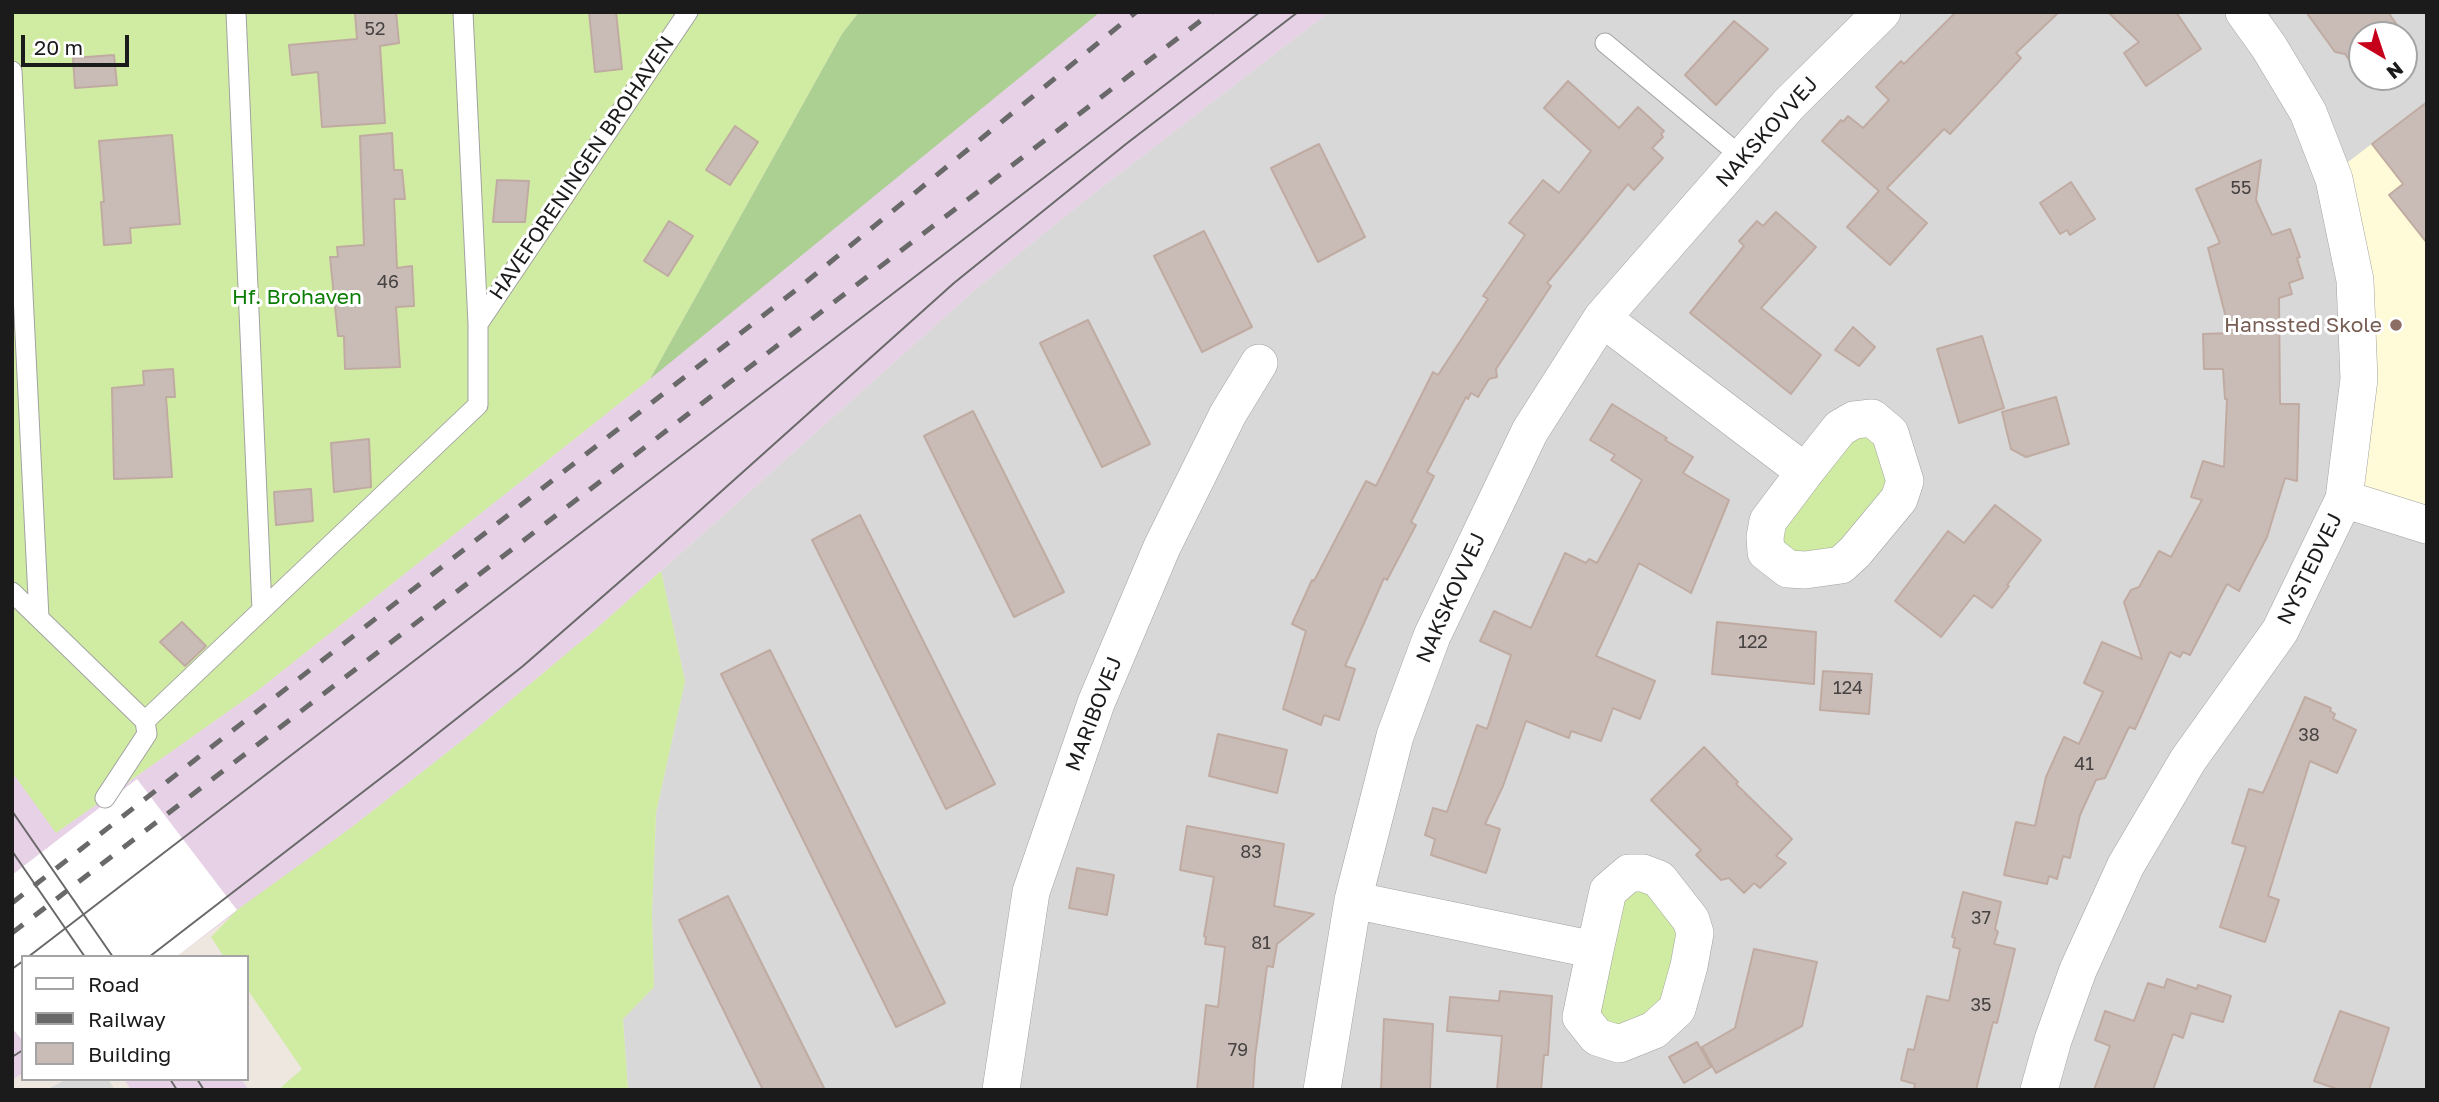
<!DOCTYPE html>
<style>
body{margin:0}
#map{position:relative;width:2439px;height:1102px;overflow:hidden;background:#eee7e0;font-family:"Golos Text",sans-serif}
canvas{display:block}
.frame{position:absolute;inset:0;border:14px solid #1b1b1b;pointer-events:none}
.legend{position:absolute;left:21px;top:955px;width:228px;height:126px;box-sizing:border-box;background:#fff;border:2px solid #a4a4a4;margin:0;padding:9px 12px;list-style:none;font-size:21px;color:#1b1b1b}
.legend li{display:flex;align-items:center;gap:14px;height:35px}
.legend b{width:35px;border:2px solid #a4a4a4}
.north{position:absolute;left:2348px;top:21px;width:70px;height:70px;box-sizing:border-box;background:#fff;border:2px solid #a4a4a4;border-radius:50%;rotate:141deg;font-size:19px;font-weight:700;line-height:28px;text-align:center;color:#1b1b1b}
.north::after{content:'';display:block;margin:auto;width:24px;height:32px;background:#c6001b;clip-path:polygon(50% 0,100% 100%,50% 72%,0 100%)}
.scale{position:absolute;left:21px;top:35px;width:108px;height:32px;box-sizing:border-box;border:4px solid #1b1b1b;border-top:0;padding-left:9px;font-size:21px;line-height:24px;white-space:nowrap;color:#1b1b1b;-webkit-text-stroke:5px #fff;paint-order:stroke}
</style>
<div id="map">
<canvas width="2439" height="1102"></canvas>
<div class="frame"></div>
<ul class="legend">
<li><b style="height:9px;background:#fff"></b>Road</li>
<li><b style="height:9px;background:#696969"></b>Railway</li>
<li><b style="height:19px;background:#c9bcb6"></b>Building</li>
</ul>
<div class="north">N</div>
<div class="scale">20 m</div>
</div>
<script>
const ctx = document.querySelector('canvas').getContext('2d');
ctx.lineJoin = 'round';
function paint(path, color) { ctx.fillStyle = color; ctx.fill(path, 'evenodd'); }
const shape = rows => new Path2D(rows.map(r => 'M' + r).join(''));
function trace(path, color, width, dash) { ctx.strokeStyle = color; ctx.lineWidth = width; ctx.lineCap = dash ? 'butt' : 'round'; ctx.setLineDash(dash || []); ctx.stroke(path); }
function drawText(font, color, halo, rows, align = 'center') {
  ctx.font = font + ' "Golos Text",sans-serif'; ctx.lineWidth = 6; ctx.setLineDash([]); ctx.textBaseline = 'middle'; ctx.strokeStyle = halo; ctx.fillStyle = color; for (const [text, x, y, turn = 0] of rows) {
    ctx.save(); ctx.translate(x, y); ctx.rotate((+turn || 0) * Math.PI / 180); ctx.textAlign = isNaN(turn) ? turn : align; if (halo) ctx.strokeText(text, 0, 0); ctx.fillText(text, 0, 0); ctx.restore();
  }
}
const residential = shape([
 [1329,12,2427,12,2427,102,2340,169,2427,517,2427,1090,628,1090,623,1019,654,987,652,913,656,813,685,681,661,571,976,289,1079,205],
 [2362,35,2404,35,2404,77,2362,77],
 [67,1079,108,1079,115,1090,46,1090]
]);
const industrial = shape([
 [859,12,1329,12,1079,205,976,289,596,629,463,740,352,827,176,957,23,957,23,1073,12,1080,12,772,57,832,257,691,650,379,842,34],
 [124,1079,241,1079,249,1090,131,1090]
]);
const education = shape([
 [2427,102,2427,517,2350,493,2340,168]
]);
const grass = shape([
 [12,12,859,12,842,34,650,379,257,691,56,833,12,772],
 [1856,434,1873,439,1890,483,1843,549,1803,558,1780,542,1779,523],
 [661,571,685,681,656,813,652,913,654,987,623,1019,628,1090,278,1090,302,1069,247,989,247,957,224,957,211,937,237,910,352,827,463,740,596,629],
 [1649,889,1681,927,1664,1014,1614,1029,1598,1014,1623,898,1633,890]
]);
const forest = shape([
 [859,12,1100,12,650,379,842,34]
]);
const pier = shape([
 [137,779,237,910,176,957,23,957,23,1041,12,1028,12,875]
]);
const building = shape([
 [396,12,399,43,380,46,385,123,322,127,318,72,292,75,289,45,357,39,355,13,396,12],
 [589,12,616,12,622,69,595,72,589,12],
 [1956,12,2059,12,2016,53,2021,58,1950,134,1944,129,1887,188,1927,223,1890,265,1847,227,1879,191,1822,141,1841,120,1843,122,1848,116,1863,128,1889,100,1876,87,1901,61,1904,64,1956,12],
 [2108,12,2176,12,2201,49,2146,86,2124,53,2139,42,2108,12],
 [2306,12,2388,12,2404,35,2362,35,2362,66,2356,70,2345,54,2335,52,2306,12],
 [1734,21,1768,49,1716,105,1685,75,1734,21],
 [114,55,117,85,75,88,73,58,114,55],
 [1568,81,1619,128,1638,107,1664,131,1661,134,1663,137,1652,148,1663,158,1634,190,1628,184,1547,283,1551,286,1496,369,1497,377,1489,379,1478,397,1471,393,1468,399,1466,397,1427,472,1434,476,1411,522,1416,525,1387,580,1384,578,1345,666,1355,669,1339,720,1324,715,1321,725,1283,709,1306,631,1292,624,1312,580,1314,581,1366,481,1376,486,1433,372,1438,375,1488,299,1483,296,1525,235,1509,223,1543,180,1559,193,1591,151,1544,108,1568,81],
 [2427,102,2427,243,2389,195,2403,184,2372,144,2427,102],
 [735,126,758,142,730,185,706,170,735,126],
 [392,133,394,170,402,170,405,199,394,199,397,268,412,266,414,306,396,307,400,367,345,369,344,336,338,336,330,257,338,257,337,247,364,245,360,136,392,133],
 [172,135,180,224,130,228,131,243,104,245,101,202,104,202,99,141,172,135],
 [1319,144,1365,237,1318,262,1271,168,1319,144],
 [2261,160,2256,200,2272,235,2290,229,2300,257,2297,258,2303,278,2289,283,2292,294,2279,298,2280,404,2299,404,2297,481,2285,478,2267,537,2239,591,2227,584,2190,655,2183,652,2180,657,2170,652,2135,729,2129,727,2105,778,2096,780,2080,815,2070,858,2063,856,2057,879,2049,876,2047,884,2004,875,2016,822,2035,826,2046,777,2064,737,2079,744,2103,692,2084,683,2102,642,2142,659,2124,602,2131,590,2139,587,2159,551,2171,557,2202,500,2191,497,2203,461,2224,467,2227,399,2225,399,2223,369,2204,369,2203,334,2230,333,2208,248,2220,243,2196,189,2261,160],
 [497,180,529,181,525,222,493,222,497,180],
 [2071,182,2095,219,2070,235,2067,230,2060,234,2040,203,2071,182],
 [1776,212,1816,247,1761,308,1821,355,1791,394,1690,313,1744,246,1739,241,1757,221,1763,226,1776,212],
 [669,221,693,236,668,276,644,261,669,221],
 [1204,231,1252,327,1202,352,1154,256,1204,231],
 [1088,320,1150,444,1102,467,1040,343,1088,320],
 [1853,327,1875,347,1859,366,1835,350,1853,327],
 [1982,336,2004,408,1959,423,1937,349,1982,336],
 [173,369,175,397,166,397,172,477,114,479,112,388,144,385,143,371,173,369],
 [2056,397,2069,444,2026,457,2011,449,2002,412,2056,397],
 [1612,404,1667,438,1665,440,1693,457,1683,473,1729,500,1691,593,1639,563,1596,656,1655,681,1640,719,1613,708,1601,741,1571,731,1569,738,1526,721,1503,786,1485,824,1500,829,1486,873,1431,855,1435,839,1425,835,1433,808,1447,812,1477,725,1487,729,1511,655,1480,641,1494,611,1531,628,1565,553,1586,563,1589,559,1597,563,1642,480,1611,460,1615,455,1590,440,1612,404],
 [973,411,1064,592,1014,617,924,436,973,411],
 [369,439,371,487,334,492,331,443,369,439],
 [311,489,313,521,276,525,274,492,311,489],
 [1995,505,2041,540,2007,585,2009,586,1992,608,1974,595,1941,637,1895,601,1948,531,1964,543,1995,505],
 [860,515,995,784,946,809,812,540,860,515],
 [182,622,206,646,185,666,160,642,182,622],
 [1717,622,1816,632,1814,684,1712,674,1717,622],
 [770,650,945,1003,896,1027,721,674,770,650],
 [1823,671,1872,674,1869,714,1820,710,1823,671],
 [2305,697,2331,708,2330,711,2335,714,2333,719,2356,730,2337,773,2310,761,2268,896,2279,900,2265,942,2220,927,2246,847,2232,843,2249,789,2263,793,2305,697],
 [1218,734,1287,750,1277,793,1209,776,1218,734],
 [1704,747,1738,782,1736,784,1792,839,1776,856,1786,863,1760,888,1754,883,1744,893,1729,878,1721,880,1696,855,1701,850,1651,800,1704,747],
 [1187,826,1284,844,1274,906,1314,914,1277,944,1273,967,1267,966,1255,1057,1253,1090,1197,1090,1206,1005,1218,1007,1225,947,1205,944,1206,937,1204,936,1214,877,1180,870,1187,826],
 [1077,868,1114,875,1107,915,1069,908,1077,868],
 [1963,892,2001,902,1995,929,1998,932,1994,944,2015,949,1997,1023,1993,1022,1976,1090,1914,1090,1915,1084,1901,1080,1908,1049,1914,1050,1927,996,1949,1001,1960,949,1953,947,1955,938,1952,937,1963,892],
 [728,896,825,1090,763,1090,679,920,728,896],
 [1754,949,1817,962,1802,1026,1716,1073,1702,1047,1735,1028,1754,949],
 [2167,979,2197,989,2198,985,2231,996,2223,1022,2191,1013,2183,1038,2173,1034,2153,1090,2094,1090,2110,1046,2095,1040,2105,1011,2134,1021,2148,983,2164,988,2167,979],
 [1500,991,1552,996,1548,1055,1544,1055,1541,1090,1497,1090,1502,1036,1447,1031,1450,997,1499,1001,1500,991],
 [2340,1011,2389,1028,2369,1090,2340,1090,2314,1081,2340,1011],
 [1384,1019,1433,1024,1430,1090,1381,1090,1384,1019],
 [1697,1042,1711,1067,1684,1083,1669,1057,1697,1042]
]);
const service = shape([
 [236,12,262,610],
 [1605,43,1743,158],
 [12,71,39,618],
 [478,324,688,12],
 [12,592,145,721,147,734,105,798],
 [145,721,478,405,478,324,463,12]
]);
const minor = shape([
 [1602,318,1805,472,1768,521,1765,537,1766,552,1788,569,1805,570,1841,565,1855,552,1899,499,1905,481,1890,433,1872,418,1854,420,1840,428,1805,472],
 [2344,499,2427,525],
 [1353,900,1595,950,1581,1017,1597,1037,1619,1044,1654,1030,1677,1009,1689,966,1695,933,1691,920,1659,879,1643,873,1629,873,1608,891,1595,950],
 [1001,1090,1031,892,1096,703,1162,547,1228,414,1259,363],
 [1322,1090,1353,900,1395,736,1432,636,1530,431,1602,318,1789,104,1882,12],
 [2039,1090,2053,1040,2078,970,2126,865,2188,760,2280,631,2344,499,2359,379,2355,280,2334,179,2308,112,2269,47,2244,12]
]);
const tram = shape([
 [12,811,113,957],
 [12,851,85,957],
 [28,957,1260,12],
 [149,957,403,761,523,666,648,557,954,283,1126,144,1298,12],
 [12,969,23,961],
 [12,1057,23,1050],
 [170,1079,177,1090],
 [197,1079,204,1090]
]);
const rail = shape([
 [12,903,801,286,1136,12],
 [12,933,1212,12]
]);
const markers = [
 [2396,325,7,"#8d6e63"]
];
const numberNames = [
 ["52",375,29],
 ["55",2241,188],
 ["46",388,282],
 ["122",1753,642],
 ["124",1848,688],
 ["38",2309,735],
 ["41",2084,764],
 ["83",1251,852],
 ["37",1981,918],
 ["81",1261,943],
 ["35",1981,1005],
 ["79",1238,1050]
];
const streetNames = [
 ["NAKSKOVVEJ",1767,132,-48],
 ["HAVEFORENINGEN BROHAVEN",582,168,-56],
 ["NYSTEDVEJ",2310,569,-64],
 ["NAKSKOVVEJ",1451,598,-66],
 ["MARIBOVEJ",1094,714,-69]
];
const parkNames = [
 ["Hf. Brohaven",297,297]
];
const educationNames = [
 ["Hanssted Skole",2382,325]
];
paint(residential, '#d9d8d8');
paint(industrial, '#e7d1e6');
paint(education, '#fffad7');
paint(grass, '#d0eba2');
paint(forest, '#accf92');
paint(pier, '#fff');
paint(building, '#c9bcb6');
trace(building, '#c0aba2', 2);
trace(service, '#a2a2a2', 21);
trace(minor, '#a2a2a2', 38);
trace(service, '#fff', 19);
trace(minor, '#fff', 37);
trace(tram, '#696969', 2);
trace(rail, '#696969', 5, [14, 14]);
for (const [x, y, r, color] of markers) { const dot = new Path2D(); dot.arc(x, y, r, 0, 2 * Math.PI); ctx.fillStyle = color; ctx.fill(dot); trace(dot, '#fff', 2.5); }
drawText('18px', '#464342', null, numberNames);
drawText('21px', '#1b1b1b', '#fff', streetNames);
drawText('21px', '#0c7d06', '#fff', parkNames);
drawText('21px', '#785e54', '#fff', educationNames, 'right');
</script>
